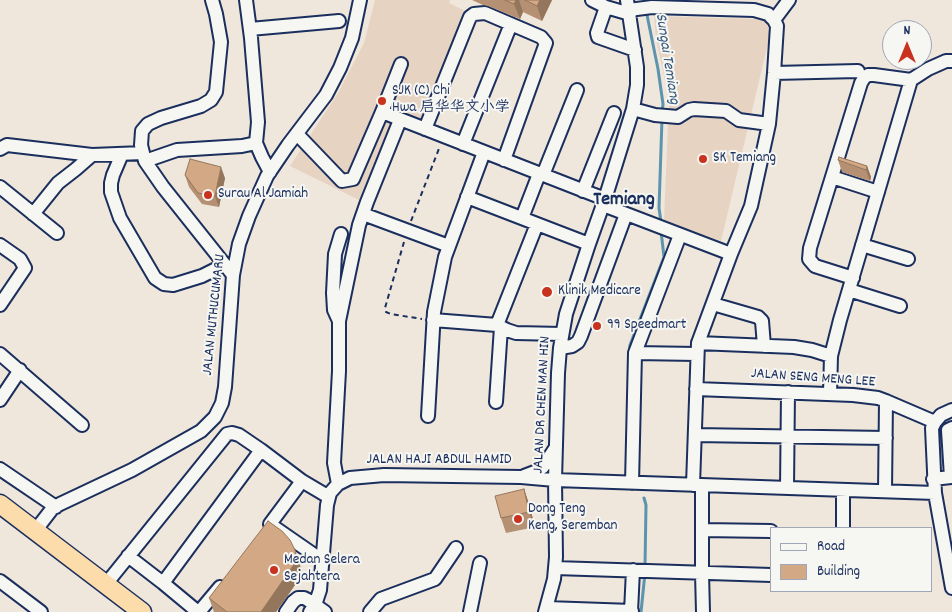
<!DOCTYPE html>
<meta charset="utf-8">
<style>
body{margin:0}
#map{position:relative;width:952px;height:612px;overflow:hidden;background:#efe6dc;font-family:Dekko,sans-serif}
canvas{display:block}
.legend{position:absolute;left:770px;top:527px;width:162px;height:65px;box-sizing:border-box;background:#f6f6f2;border:1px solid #9ea6b7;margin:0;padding:6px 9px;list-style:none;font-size:15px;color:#1b2f5e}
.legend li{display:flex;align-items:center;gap:10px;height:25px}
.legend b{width:25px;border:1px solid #9ea6b7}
.north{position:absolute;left:882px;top:20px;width:50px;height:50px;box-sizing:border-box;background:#f6f6f2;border:1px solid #9ea6b7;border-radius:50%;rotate:0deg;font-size:14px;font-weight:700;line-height:20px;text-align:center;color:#1b2f5e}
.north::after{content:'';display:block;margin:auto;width:18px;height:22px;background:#c8321e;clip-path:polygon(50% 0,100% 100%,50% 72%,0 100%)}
</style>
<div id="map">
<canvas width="952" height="612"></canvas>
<ul class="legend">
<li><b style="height:6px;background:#f6f6f2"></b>Road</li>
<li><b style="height:14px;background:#d3a884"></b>Building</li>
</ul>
<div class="north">N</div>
</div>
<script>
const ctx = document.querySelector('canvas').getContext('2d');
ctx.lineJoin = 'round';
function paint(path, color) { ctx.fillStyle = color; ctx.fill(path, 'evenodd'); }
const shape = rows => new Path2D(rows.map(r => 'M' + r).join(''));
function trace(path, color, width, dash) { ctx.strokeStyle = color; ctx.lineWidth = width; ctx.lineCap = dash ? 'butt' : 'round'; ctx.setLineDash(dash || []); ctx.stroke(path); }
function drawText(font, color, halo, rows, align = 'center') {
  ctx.font = font + ' Dekko,"LXGW WenKai TC",sans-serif'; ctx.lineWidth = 4; ctx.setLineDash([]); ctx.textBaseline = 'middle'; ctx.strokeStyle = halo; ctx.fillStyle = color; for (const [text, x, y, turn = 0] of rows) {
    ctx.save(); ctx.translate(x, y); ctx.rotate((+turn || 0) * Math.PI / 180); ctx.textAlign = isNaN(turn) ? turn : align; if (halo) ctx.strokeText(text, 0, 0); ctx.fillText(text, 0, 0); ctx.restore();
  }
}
const built = shape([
 [375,0,450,0,449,3,467,12,422,119,396,109,359,200,290,166,338,93,364,43],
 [654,16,756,19,767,23,770,35,721,241,664,220,669,99,656,39]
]);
const stream = shape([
 [646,10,658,69,663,104,662,113],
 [661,222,659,208,662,119],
 [629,353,630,345,664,257,661,231],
 [644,498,646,505,645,567],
 [641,612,645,573]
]);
const path = shape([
 [411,221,440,146],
 [404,242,385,308,386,312,391,314,422,319]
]);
const minor = shape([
 [212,0,216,14,221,42,216,92,211,100,201,106,161,118,148,124,142,131,141,145,145,161,163,187,233,275],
 [246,0,251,38,258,122,256,143,262,157,270,172],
 [592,0,606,7],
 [629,10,652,7,754,10,768,14,774,20,777,26,774,73,769,124,751,206,731,254,698,343,693,485],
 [630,14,606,7,597,33,598,37,635,50],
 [774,20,789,0],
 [250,29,339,21],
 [774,73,858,71],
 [633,109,655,115,678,117,689,110,694,109,726,111,739,120,769,124],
 [382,112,605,199],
 [425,129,470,17,474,14,485,13,541,37,546,43,504,160],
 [297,134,342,181,353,179,382,112,401,64],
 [463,144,511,24],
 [0,149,7,145,92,155,143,153],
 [122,154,113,175,111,183,111,192,120,218,155,278,164,284,173,285,202,276,224,265],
 [145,161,177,150,242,146,256,143],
 [543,175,577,90],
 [832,177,878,192],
 [0,187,57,233],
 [583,191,614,113],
 [467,197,589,244],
 [603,205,731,254],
 [33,214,58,183,76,169,92,155],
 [363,214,449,246],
 [522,218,539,174],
 [680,235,635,353,697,354],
 [0,245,20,259,25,268,0,305],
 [862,245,908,259],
 [853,278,815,266,809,259,810,248,861,83,864,78,868,75,874,75,911,80],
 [849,290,900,306],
 [713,304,758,317,762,321,764,346],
 [433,320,497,325,507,330,516,333,562,334],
 [339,321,334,310,333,293,335,254,341,234],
 [497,325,537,224],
 [698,343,794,347,812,350,831,356],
 [560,348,572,346,578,342,581,336,626,214],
 [0,354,82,425],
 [696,389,853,395,878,398,886,401,935,422],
 [830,394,831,356,840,320,911,80,928,69,946,61,952,61],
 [0,400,20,370],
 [496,402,501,327],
 [952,410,941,415,935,422,932,428,935,493,952,588],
 [428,416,434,312,445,257,484,152],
 [695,435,886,438],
 [0,469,56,507],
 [524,476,537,471,543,467,556,447],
 [933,479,951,477,948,430,952,428],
 [632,483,635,353],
 [338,484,334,463,339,371,339,321,359,225,367,202,400,120],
 [702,485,702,573,703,612],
 [787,488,788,392],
 [885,491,886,401],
 [270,524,302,481],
 [271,525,323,561],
 [843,528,843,490],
 [702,530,771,531],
 [35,531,52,509,60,504,132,470,201,431,215,417,222,403,225,387,233,275,239,244,249,216,267,176,288,145,326,95,340,68,352,38,360,0],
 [128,556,163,583,198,612],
 [555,568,771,575],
 [0,581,41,612],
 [163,583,261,450],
 [106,584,227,434,232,433,239,435,261,450,302,481,329,497],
 [547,608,632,611],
 [199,612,220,587],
 [286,612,293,602,298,598,304,598,308,600,325,612],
 [310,612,315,605,320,590,327,505,330,493,338,484,350,478,384,475,521,477,555,480,935,493],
 [370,612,381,599,435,579,456,548],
 [470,612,480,563],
 [545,612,554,579,556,557,555,480,558,373,560,348,566,314,589,244,605,199,633,109,637,85,637,67,627,0],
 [631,612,633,570]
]);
const highway = shape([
 [0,504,142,612]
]);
const wall = shape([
 [472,0,552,0,542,21,523,12,520,19,488,6,483,5],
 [838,160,867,166,871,177,870,181,842,172],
 [185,175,225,178,219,207,202,204,189,187],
 [524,489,529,504,535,527,506,533,501,518],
 [300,565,302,575,276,612,214,612,209,598]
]);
const shadedWall = shape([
 [516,0,519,0,523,12,520,19,514,4],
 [540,0,552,0,542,21,537,6],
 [867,166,871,177,870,181,866,170],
 [221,167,225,178,219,207,215,196],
 [524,489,529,504,535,527,529,512],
 [295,550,300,565,302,575,276,612,261,612]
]);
const building = shape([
 [505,0,516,0,514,4,505,0],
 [525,0,540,0,537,6,525,0],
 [839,157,867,166,866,170,838,160,839,157],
 [190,159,221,167,215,196,198,193,185,175,190,159],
 [524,489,529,512,501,518,495,496,524,489],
 [268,521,282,531,290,540,295,550,297,560,261,612,227,612,209,598,268,521]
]);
const markers = [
 [382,101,5,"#c8321e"],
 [703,159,5,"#c8321e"],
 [208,195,5,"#c8321e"],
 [547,292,6,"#c8321e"],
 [597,326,5,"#c8321e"],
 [518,519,5,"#c8321e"],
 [274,570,5,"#c8321e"]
];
const poiNames = [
 ["SJK (C) Chi",392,92],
 ["Hwa 启华华文小学",392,109],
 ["SK Temiang",713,159],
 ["Surau Al Jamiah",218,195],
 ["Klinik Medicare",558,292],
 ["99 Speedmart",607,326],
 ["Dong Teng",528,510],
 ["Keng, Seremban",528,527],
 ["Medan Selera",284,561],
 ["Sejahtera",284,578]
];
const streetNames = [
 ["JALAN MUTHUCUMARU",215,315,-84],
 ["JALAN SENG MENG LEE",813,379,4],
 ["JALAN DR CHEN MAN HIN",543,405,-87],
 ["JALAN HAJI ABDUL HAMID",439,461]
];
const waterNames = [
 ["Sungai Temiang",666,59,81]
];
const districtNames = [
 ["Temiang",624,201]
];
paint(built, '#e7d3c2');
trace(stream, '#5c94ad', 3);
trace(minor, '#1b2f5e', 16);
trace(highway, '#1b2f5e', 21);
trace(path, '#1b2f5e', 2, [5, 4]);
trace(minor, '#f6f6f2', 12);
trace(highway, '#fddcac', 18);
paint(wall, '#b59072');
paint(shadedWall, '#94765c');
paint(building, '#d3a884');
trace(building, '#94765c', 1);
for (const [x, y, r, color] of markers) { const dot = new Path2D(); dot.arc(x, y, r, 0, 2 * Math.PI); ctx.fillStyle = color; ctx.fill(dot); trace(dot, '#f6f6f2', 2); }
drawText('15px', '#1b2f5e', '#f6f6f2', poiNames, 'left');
drawText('15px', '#1b2f5e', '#f6f6f2', streetNames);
drawText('italic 16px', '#36597f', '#f6f6f2', waterNames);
drawText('bold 20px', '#1b2f5e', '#f6f6f2', districtNames);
</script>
